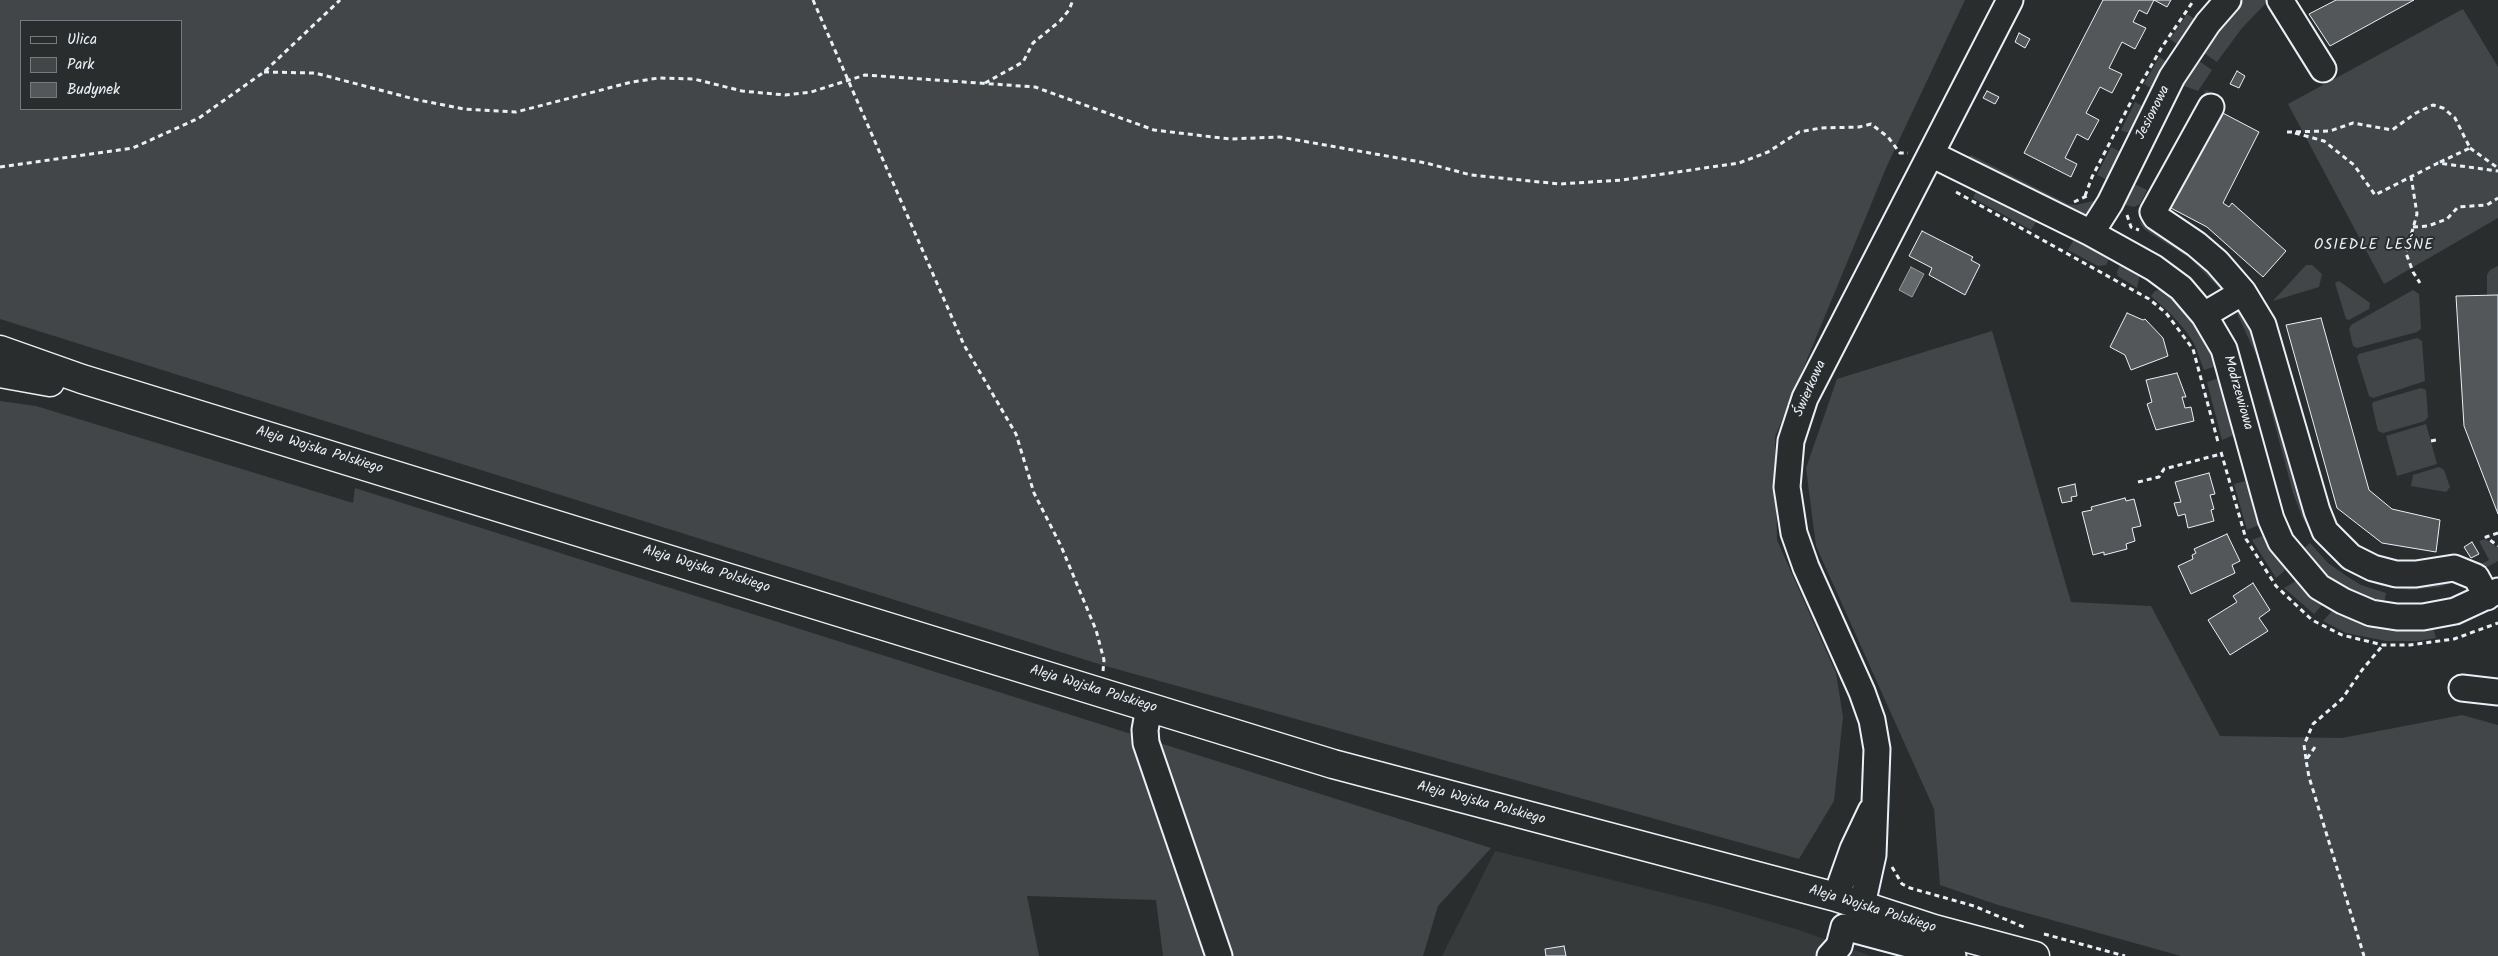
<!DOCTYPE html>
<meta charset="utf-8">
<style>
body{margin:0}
#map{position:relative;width:2498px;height:956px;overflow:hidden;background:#2a2d2e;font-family:Kalam,sans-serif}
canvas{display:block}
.legend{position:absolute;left:20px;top:20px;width:162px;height:90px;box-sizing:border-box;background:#2a2d2e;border:1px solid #767b7f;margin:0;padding:6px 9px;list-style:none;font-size:15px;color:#e8f1f8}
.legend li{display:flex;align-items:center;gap:10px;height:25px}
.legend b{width:25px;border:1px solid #767b7f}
</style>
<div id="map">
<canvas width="2498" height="956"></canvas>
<ul class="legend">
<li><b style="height:6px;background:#2a2d2e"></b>Ulica</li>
<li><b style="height:14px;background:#424648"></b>Park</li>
<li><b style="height:14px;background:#535759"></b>Budynek</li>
</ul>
</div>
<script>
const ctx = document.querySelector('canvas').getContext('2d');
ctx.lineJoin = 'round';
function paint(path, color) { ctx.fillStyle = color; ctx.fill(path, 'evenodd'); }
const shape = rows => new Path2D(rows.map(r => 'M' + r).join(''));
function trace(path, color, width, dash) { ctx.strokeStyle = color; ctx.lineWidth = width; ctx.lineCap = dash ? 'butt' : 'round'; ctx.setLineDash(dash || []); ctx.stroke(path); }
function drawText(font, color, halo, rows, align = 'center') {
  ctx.font = font + ' Kalam,sans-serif'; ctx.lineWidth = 4; ctx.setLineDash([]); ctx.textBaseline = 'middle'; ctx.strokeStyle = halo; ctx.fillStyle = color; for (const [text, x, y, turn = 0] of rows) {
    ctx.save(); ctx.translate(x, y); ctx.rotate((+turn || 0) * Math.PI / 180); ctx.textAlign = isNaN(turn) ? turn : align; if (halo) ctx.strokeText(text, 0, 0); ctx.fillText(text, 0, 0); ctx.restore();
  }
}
const built = shape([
 [1495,851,1717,906,1799,930,1871,956,1442,956]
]);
const green = shape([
 [0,0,1965,0,1886,168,1775,437,1777,540,1836,673,1843,717,1834,801,1799,859,1102,665,0,319],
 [21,21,181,21,181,109,21,109],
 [2243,0,2269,0,2242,28,2217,62,2201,51],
 [2463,9,2498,67,2498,218,2384,284,2288,104],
 [2187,14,2195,19,2198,26,2184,44,2177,44,2170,39],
 [2159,57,2168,62,2154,89,2151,88,2144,84],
 [2196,59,2212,70,2198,91,2184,86,2182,81],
 [2206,90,2219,97,2149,204,2224,278,2226,295,2191,259,2144,229,2140,223,2142,214],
 [2135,102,2144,107,2136,133,2125,132,2121,130],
 [2111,147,2121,152,2123,158,2111,179,2106,179,2097,175],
 [1971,155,2068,204,2076,205,2093,201,2099,204,2084,216,1964,159],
 [2132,183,2147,190,2140,204,2134,207,2122,204],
 [1982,188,2036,216,2036,222,2031,230,1973,198,1976,191],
 [2078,237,2111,255,2106,265,2098,266,2068,250,2073,241],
 [2122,260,2140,274,2137,288,2118,276,2117,272],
 [2306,265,2312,265,2322,274,2319,287,2273,301],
 [2498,266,2498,295,2487,296,2487,275,2490,270],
 [2339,281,2370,303,2369,309,2349,320,2346,319,2335,283],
 [2161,289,2178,297,2220,363,2214,367,2204,370,2194,343,2185,330,2171,314,2151,296,2155,291],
 [2413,290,2419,294,2421,329,2417,332,2357,348,2353,346,2349,329,2351,325],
 [2236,311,2248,315,2328,544,2461,580,2439,587,2410,590,2378,585,2345,568,2314,538,2302,517,2293,493,2257,357],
 [1992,331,2071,602,2151,606,2220,736,2342,738,2462,715,2498,725,2498,956,2181,956,1998,905,1940,885,1934,809,1816,546,1806,468,1837,379],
 [2417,338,2422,341,2425,381,2373,398,2369,396,2357,357,2359,354],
 [2219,378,2224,379,2236,434,2222,440,2207,382],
 [2421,388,2426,390,2428,417,2425,421,2383,433,2378,431,2372,405,2373,402],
 [0,401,36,406,353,503,355,488,1491,848,1438,906,1423,956,1163,956,1156,900,1027,896,1039,956,0,956],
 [2426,424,2437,464,2397,476,2386,436],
 [2439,467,2444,470,2450,487,2446,492,2411,486,2413,475],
 [2246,481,2252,482,2263,521,2259,525,2247,530,2234,484],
 [2262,536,2269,536,2289,567,2276,578,2252,540],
 [2485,539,2498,548,2498,561,2484,569,2481,564,2489,560,2479,541],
 [2310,543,2328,563,2345,575,2361,585,2386,593,2384,604,2381,606,2333,584,2302,550],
 [2302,580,2323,599,2322,605,2314,614,2284,588,2296,581],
 [2339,608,2433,627,2436,638,2418,641,2386,641,2346,633,2323,621,2333,610]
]);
const water = shape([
 [1911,267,1924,274,1912,297,1899,290,1911,267]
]);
const building = shape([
 [2103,0,2171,0,2167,7,2154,0,2147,14,2139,10,2133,22,2146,28,2135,49,2122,42,2109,68,2122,74,2112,93,2100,87,2086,113,2099,120,2088,140,2077,134,2065,158,2077,164,2071,177,2024,153,2103,0],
 [2336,0,2414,0,2330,46,2309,14,2336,0],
 [2019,33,2030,39,2025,48,2015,42,2019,33],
 [2237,71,2245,76,2239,88,2230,84,2237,71],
 [1987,91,1999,97,1995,104,1983,98,1987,91],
 [2219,111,2259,132,2223,203,2229,207,2232,203,2286,251,2263,277,2207,227,2169,207,2219,111],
 [1922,231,1973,257,1971,260,1980,265,1965,295,1929,275,1932,268,1909,256,1922,231],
 [2498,295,2498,514,2464,426,2456,296,2498,295],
 [2127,313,2143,320,2145,319,2163,338,2168,356,2131,370,2125,355,2110,347,2127,313],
 [2321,318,2369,490,2392,509,2440,520,2436,552,2382,543,2337,508,2286,325,2321,318],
 [2177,373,2186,397,2182,397,2185,408,2191,407,2194,421,2156,430,2147,404,2152,402,2146,380,2177,373],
 [2209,473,2215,494,2210,495,2214,509,2211,510,2214,521,2188,528,2185,514,2178,516,2174,503,2181,502,2175,482,2209,473],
 [2075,484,2077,496,2071,497,2072,501,2062,503,2058,488,2075,484],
 [2125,498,2126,501,2134,499,2141,526,2132,528,2135,541,2126,544,2127,549,2104,555,2104,552,2093,555,2082,512,2092,510,2091,507,2125,498],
 [2227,534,2240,561,2232,565,2235,573,2191,594,2178,566,2193,559,2192,555,2196,553,2194,549,2227,534],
 [2472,542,2479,554,2471,558,2464,547,2472,542],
 [2253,583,2270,610,2259,618,2268,631,2230,655,2208,620,2237,602,2233,596,2253,583],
 [1564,946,1566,956,1546,956,1545,949,1564,946]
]);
const path = shape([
 [813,0,964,345,1016,434,1034,493,1061,546,1096,630,1104,660,1103,671],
 [264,72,315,73,418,100,464,109,516,112,632,82,659,78,694,79,742,91,785,95,811,92,865,75,1035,87,1154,130,1230,139,1280,137,1426,163,1471,175,1560,184,1622,180,1739,163,1768,152,1799,132,1821,128,1859,127,1871,124,1888,137,1900,153,1908,153],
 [985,83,1023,62,1033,43,1060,21,1069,10,1073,0],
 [2287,132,2330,131,2353,123,2392,130,2416,113,2433,105,2443,108,2455,118,2470,148,2438,163],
 [2295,133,2324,141,2354,165,2375,195,2438,163,2498,171],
 [2470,148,2498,168],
 [0,167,133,148,199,118,264,72,340,0],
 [2411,176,2417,214,2406,253,2413,272,2420,283],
 [1956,192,2149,299,2166,313,2193,349,2218,442],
 [2085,196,2092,177,2136,92,2162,47,2194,0],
 [2074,202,2087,196],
 [2127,215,2131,227,2139,230],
 [2413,227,2428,226,2447,219,2458,207,2487,205,2498,198],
 [2431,441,2436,440],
 [2221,452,2246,539,2276,586,2312,620,2342,635,2383,645,2410,645,2454,639,2498,623],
 [2138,482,2159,477,2164,469,2221,454],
 [2498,533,2486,537,2498,546],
 [2315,747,2306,760,2309,777,2364,956],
 [2306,759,2304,745,2313,724,2342,699,2362,670,2383,645],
 [1892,867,1902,884,1910,888,1974,906,2026,928],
 [2044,934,2125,956]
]);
const minor = shape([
 [2280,0,2323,69],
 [2211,107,2153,212,2156,217,2196,244,2217,262,2243,292,2263,325,2317,511,2325,531,2351,557,2373,568,2396,574,2416,574,2454,568,2476,577,2487,597],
 [1931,154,2091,233,2154,268,2181,288,2204,315,2224,349,2271,519,2281,542,2319,587,2343,601,2371,613,2397,617,2423,617,2455,611,2498,591],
 [2091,233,2110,203,2172,77,2208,23,2228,0],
 [2204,315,2243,292],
 [2462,688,2498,692],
 [1149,707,1145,730,1146,743,1219,956],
 [1836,897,1853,849,1871,811],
 [1862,905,1873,855,1877,749,1872,720,1862,692,1806,567,1794,533,1787,487,1791,441,1805,398,2010,0],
 [1830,956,1839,946,1844,927,1953,956]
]);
const major = shape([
 [0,350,82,379,1333,764,1836,897,1934,929,2035,956],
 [0,373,50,382]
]);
const streetNames = [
 ["Jesionowa",2154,113,-63],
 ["Świerkowa",1811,389,-66],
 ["Modrzewiowa",2237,393,74],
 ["Aleja Wojska Polskiego",319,451,17],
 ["Aleja Wojska Polskiego",706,570,17],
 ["Aleja Wojska Polskiego",1093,690,17],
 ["Aleja Wojska Polskiego",1481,804,15],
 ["Aleja Wojska Polskiego",1872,910,17]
];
const neighbourhoodNames = [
 ["OSIEDLE LEŚNE",2374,246]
];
paint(built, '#363a3b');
paint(green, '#424648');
paint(water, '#63686b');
trace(water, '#989fa3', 1);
paint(building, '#535759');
trace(building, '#e8f1f8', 1);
trace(minor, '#e8f1f8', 29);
trace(major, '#e8f1f8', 31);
trace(path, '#e8f1f8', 3, [5, 4]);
trace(minor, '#2a2d2e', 25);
trace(major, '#2a2d2e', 28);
drawText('14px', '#e8f1f8', '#2a2d2e', streetNames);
ctx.letterSpacing = '1px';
drawText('15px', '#e8f1f8', '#2a2d2e', neighbourhoodNames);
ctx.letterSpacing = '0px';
</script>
